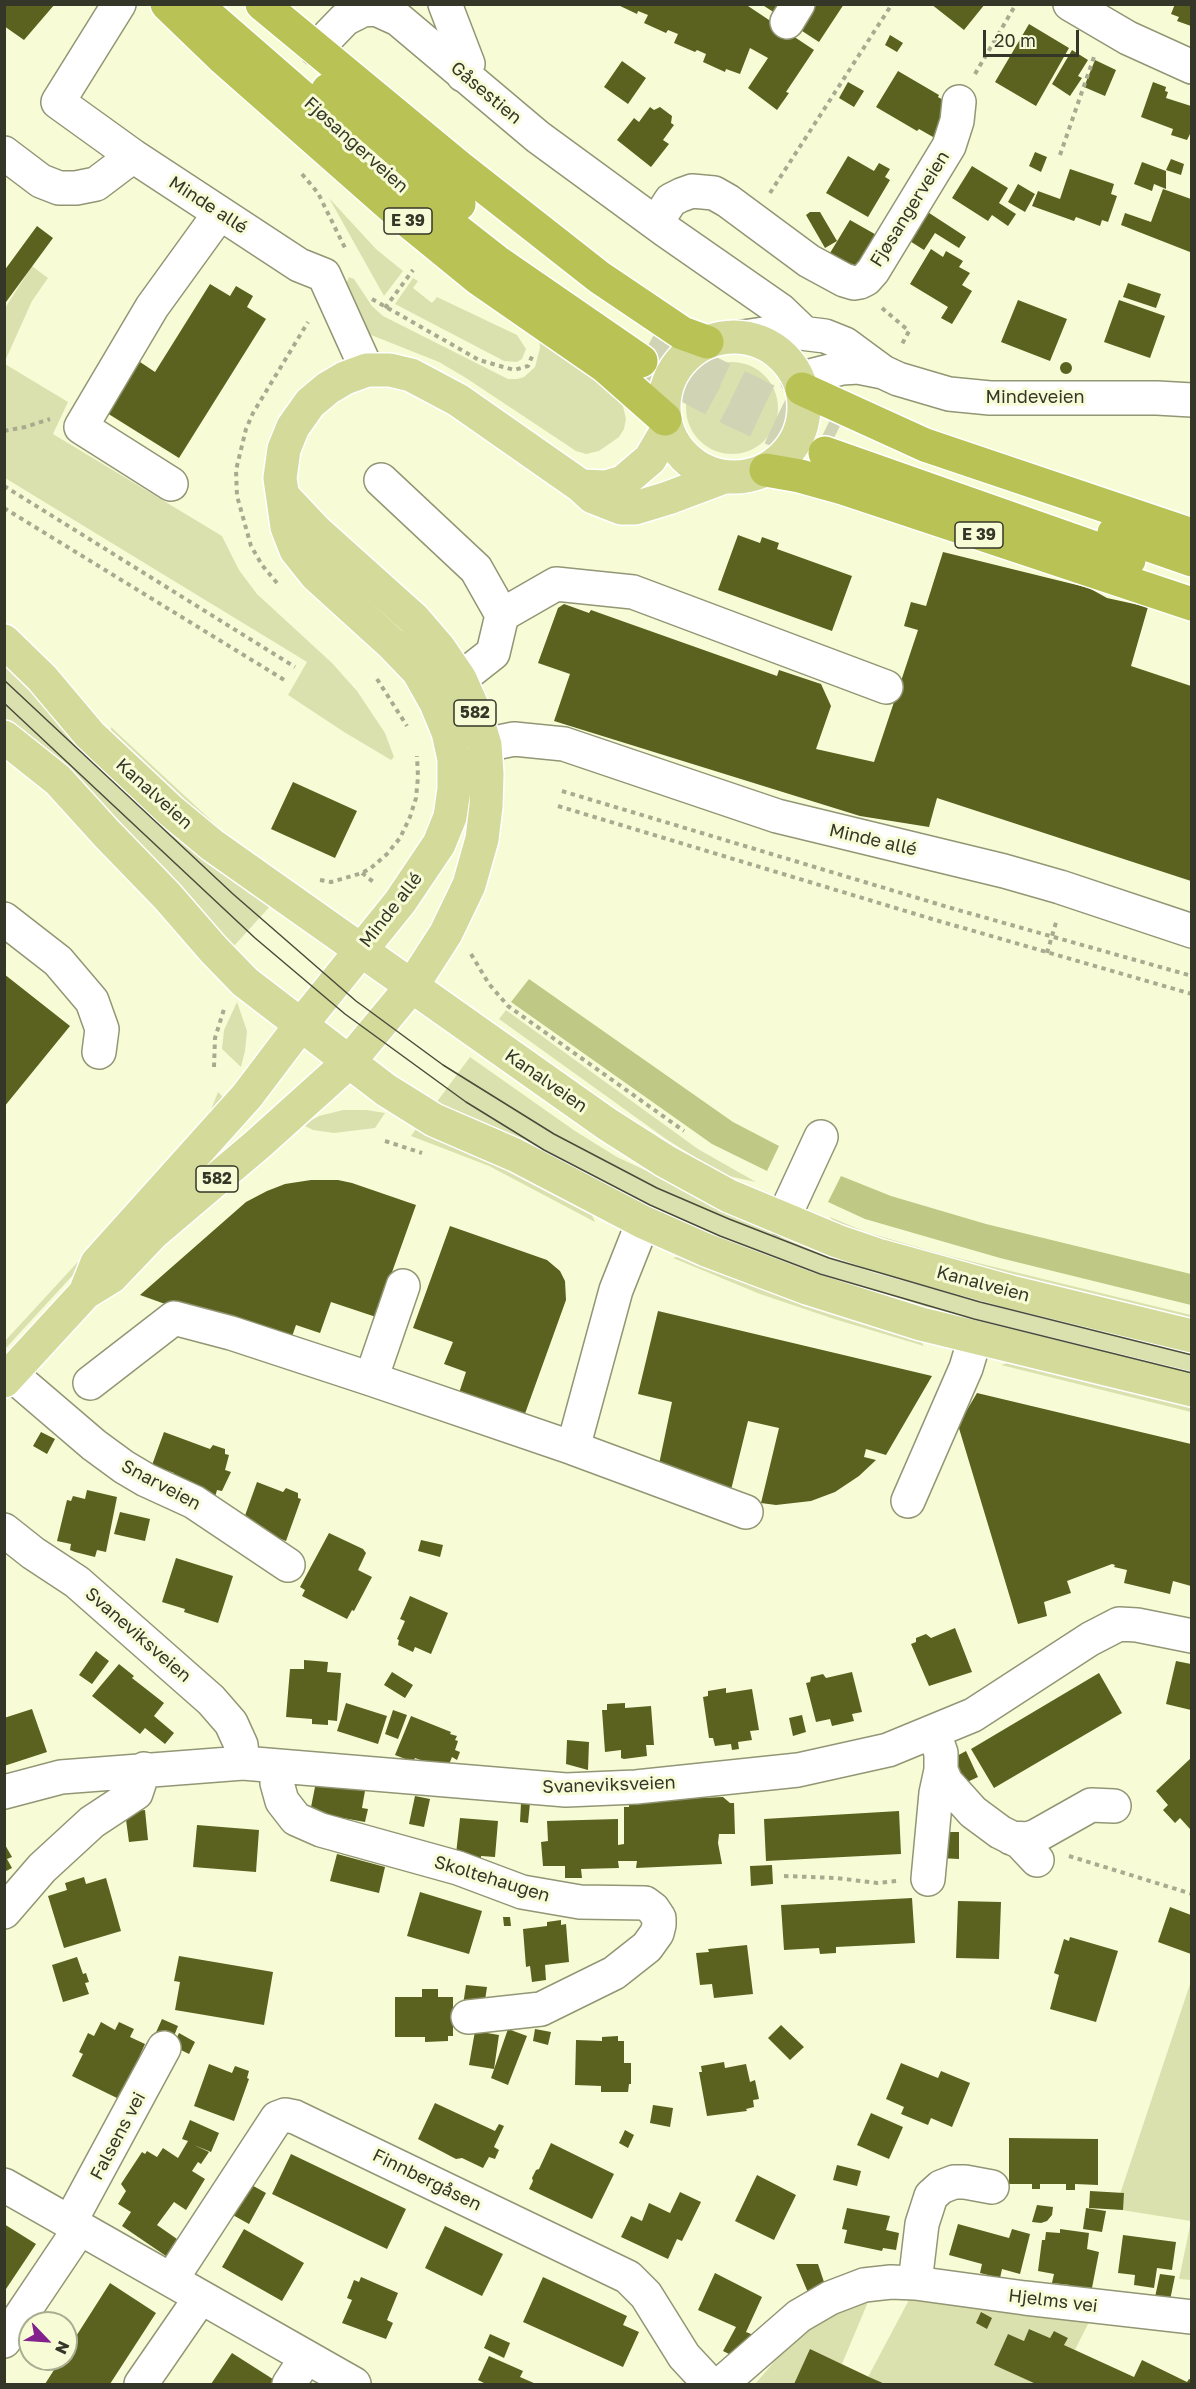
<!DOCTYPE html>
<meta charset="utf-8">
<style>
body{margin:0}
#map{position:relative;width:1196px;height:2389px;overflow:hidden;background:#f7fcd7;font-family:"Golos Text",sans-serif}
canvas{display:block}
.frame{position:absolute;inset:0;border:6px solid #343627;pointer-events:none}
.north{position:absolute;left:18px;top:2311px;width:60px;height:60px;box-sizing:border-box;background:#f7fcd7;border:2px solid #a9ad91;border-radius:50%;rotate:115deg;font-size:16px;font-weight:700;line-height:24px;text-align:center;color:#343627}
.north::after{content:'';display:block;margin:auto;width:21px;height:27px;background:#83228d;clip-path:polygon(50% 0,100% 100%,50% 72%,0 100%)}
.scale{position:absolute;left:983px;top:30px;width:96px;height:27px;box-sizing:border-box;border:3px solid #343627;border-top:0;padding-left:8px;font-size:18px;line-height:21px;white-space:nowrap;color:#343627;-webkit-text-stroke:4px #f7fcd7;paint-order:stroke}
</style>
<div id="map">
<canvas width="1196" height="2389"></canvas>
<div class="frame"></div>
<div class="north">N</div>
<div class="scale">20 m</div>
</div>
<script>
const ctx = document.querySelector('canvas').getContext('2d');
ctx.lineJoin = 'round';
function paint(path, color) { ctx.fillStyle = color; ctx.fill(path, 'evenodd'); }
const shape = rows => new Path2D(rows.map(r => 'M' + r).join(''));
function trace(path, color, width, dash) { ctx.strokeStyle = color; ctx.lineWidth = width; ctx.lineCap = dash ? 'butt' : 'round'; ctx.setLineDash(dash || []); ctx.stroke(path); }
function drawText(font, color, halo, rows, align = 'center') {
  ctx.font = font + ' "Golos Text",sans-serif'; ctx.lineWidth = 6; ctx.setLineDash([]); ctx.textBaseline = 'middle'; ctx.strokeStyle = halo; ctx.fillStyle = color; for (const [text, x, y, turn = 0] of rows) {
    ctx.save(); ctx.translate(x, y); ctx.rotate((+turn || 0) * Math.PI / 180); ctx.textAlign = isNaN(turn) ? turn : align; if (halo) ctx.strokeText(text, 0, 0); ctx.fillText(text, 0, 0); ctx.restore();
  }
}
const green = shape([
 [329,198,376,249,403,271,384,296],
 [32,266,48,278,32,301,5,361,5,308],
 [349,277,354,279,372,306,383,316,508,379,517,379,524,377,535,367,540,348,539,334,621,398,626,419,624,429,619,437,599,451,586,454,576,451,466,378,439,362,371,335,358,319,346,284],
 [413,278,418,281,413,288,432,303,437,297,517,335,526,349,522,359,517,362,504,361,395,304],
 '686 408a46 46 0 1 1 92 0a46 46 0 1 1-92 0Z',
 [5,364,68,402,53,434,222,536,239,570,257,594,332,663,357,691,385,733,394,757,391,760,344,732,288,695,307,662,5,478],
 [4,653,274,902,233,947,167,870,54,762,5,726],
 [111,727,232,840,241,855,111,734],
 [237,1002,247,1031,245,1051,241,1067,222,1049,224,1030],
 [506,1010,698,1149,756,1182,723,1175,666,1139,499,1019],
 [470,1057,575,1131,617,1157,724,1207,1191,1345,1191,1383,1020,1341,745,1257,433,1107],
 [218,1092,227,1101,197,1140,5,1349,4,1342,193,1137,208,1117],
 [343,1110,367,1110,385,1113,375,1128,334,1133,313,1130,303,1125,319,1116],
 [418,1126,480,1149,591,1213,595,1222,489,1166,411,1136],
 [830,1217,866,1232,941,1254,1191,1315,1191,1327,837,1228],
 [685,1255,917,1336,924,1346,834,1319,760,1294,673,1258],
 [1015,1361,1191,1400,1191,1412,1001,1365],
 [1191,1981,1191,2280,1179,2279,1191,2221,1115,2209],
 [911,2296,1092,2316,1075,2350,1064,2345,1068,2338,1054,2331,1050,2338,1030,2329,1024,2341,1008,2334,994,2365,1036,2384,885,2384,868,2377],
 [868,2302,842,2364,810,2350,794,2384,755,2384,786,2348,817,2321]
]);
const water = shape([
 [529,979,733,1122,779,1146,767,1171,712,1144,511,1002],
 [841,1176,891,1196,986,1224,1191,1274,1191,1305,1000,1258,865,1219,828,1202]
]);
const building = shape([
 [4,4,55,4,24,40,4,26],
 [616,4,745,4,814,50,786,92,789,93,777,110,748,88,768,58,750,48,740,74,726,69,725,72,703,62,706,54,697,50,695,52,674,43,678,34,668,30,666,33,644,23,648,15,638,11,637,14],
 [761,4,780,4,775,13],
 [815,4,844,4,819,42,799,29],
 [931,4,985,4,964,30],
 [1175,4,1191,4,1191,26,1177,21,1179,17,1171,14],
 [1029,24,1069,48,1036,106,995,82],
 [890,35,903,43,897,52,885,45],
 [1072,50,1088,60,1078,76,1082,78,1070,96,1052,84],
 [1095,60,1116,70,1105,96,1084,87],
 [622,61,646,78,628,104,604,87],
 [898,71,939,95,938,97,953,106,940,141,919,129,917,131,876,107],
 [848,82,864,91,854,107,839,98],
 [1153,82,1166,87,1165,91,1168,92,1166,98,1191,106,1191,135,1190,134,1187,140,1171,135,1173,129,1141,117],
 [650,107,654,110,660,107,672,116,671,123,674,125,663,140,669,144,651,167,617,140,634,118,639,122],
 [1035,152,1047,157,1041,172,1029,166],
 [848,156,874,171,879,163,890,169,885,177,890,180,868,217,826,193],
 [1171,159,1184,164,1181,175,1166,170],
 [1142,162,1166,171,1166,189,1154,184,1152,191,1134,184],
 [972,166,1008,188,999,203,1016,214,1008,226,992,215,988,221,952,198],
 [1070,169,1114,184,1111,194,1117,196,1108,222,1102,220,1100,226,1076,217,1074,221,1032,206,1038,191,1060,199],
 [1018,184,1035,194,1025,212,1008,202],
 [1163,189,1191,199,1190,252,1121,225,1125,213,1151,222],
 [923,209,966,237,959,248,935,233,924,250,905,238],
 [810,212,820,212,837,241,825,248,806,215],
 [850,220,880,237,858,269,830,253],
 [37,226,53,238,6,302,4,301,4,271],
 [931,249,943,257,946,251,963,261,959,267,970,273,962,285,972,291,952,324,941,318,948,307,910,284],
 [1128,283,1161,294,1156,308,1123,297],
 [210,284,230,296,236,286,253,296,247,307,266,319,179,458,99,408,131,356,155,372],
 [1018,300,1067,319,1050,361,1001,342],
 [1119,300,1165,316,1150,358,1104,342],
 '1060 368a6 6 0 1 1 12 0a6 6 0 1 1-12 0Z',
 [738,535,760,543,762,537,779,543,777,549,852,576,832,631,718,590],
 [943,552,1089,588,1107,598,1148,607,1131,666,1191,686,1191,881,937,798,929,827,860,816,554,721,570,674,538,663,558,608,564,604,589,613,591,610,777,676,779,670,821,684,831,706,816,749,874,762,918,630,904,626,911,602,926,606],
 [293,782,357,811,335,858,271,829],
 [4,974,70,1026,4,1107],
 [311,1180,338,1180,352,1183,416,1205,376,1317,331,1302,320,1333,296,1325,288,1348,140,1295,246,1202,267,1191,285,1184],
 [450,1226,547,1260,560,1271,565,1281,566,1300,522,1422,457,1399,466,1372,444,1364,453,1342,413,1328],
 [658,1311,932,1376,886,1455,866,1449,864,1457,876,1460,859,1476,835,1492,811,1501,776,1505,761,1503,779,1428,748,1421,730,1494,658,1469,672,1402,638,1394],
 [977,1393,1191,1444,1191,1586,1173,1581,1170,1594,1124,1583,1127,1570,1114,1567,1115,1565,1112,1564,1067,1581,1071,1593,1044,1602,1047,1616,1018,1624,958,1425],
 [41,1432,55,1439,47,1454,33,1446],
 [164,1432,210,1449,213,1445,225,1449,225,1454,229,1455,225,1470,231,1472,222,1491,217,1490,215,1497,173,1477,174,1473,152,1465],
 [257,1482,283,1492,286,1488,298,1493,298,1498,301,1499,286,1541,242,1524],
 [87,1490,117,1497,106,1552,97,1550,95,1557,75,1552,70,1550,71,1544,57,1541,67,1500,71,1501,73,1496,85,1499],
 [120,1512,150,1519,145,1541,114,1534],
 [329,1533,363,1549,366,1553,358,1570,372,1577,354,1611,352,1610,347,1619,302,1596,305,1590,300,1587],
 [421,1540,443,1545,440,1557,418,1551],
 [176,1558,233,1576,218,1623,184,1612,185,1609,162,1602],
 [410,1596,448,1613,431,1654,415,1647,413,1652,398,1645,399,1640,397,1639,405,1621,400,1619],
 [955,1628,972,1672,929,1686,911,1644,916,1642,916,1638,926,1634,931,1638],
 [96,1651,109,1661,92,1684,79,1675],
 [304,1660,328,1662,327,1672,341,1673,337,1721,328,1720,328,1725,312,1724,312,1719,286,1717,290,1669,304,1669],
 [1176,1661,1191,1664,1191,1710,1166,1704],
 [119,1664,134,1676,132,1678,164,1703,154,1716,174,1733,165,1744,145,1728,140,1734,92,1696],
 [392,1672,413,1685,405,1698,384,1685],
 [852,1672,862,1712,852,1714,854,1721,832,1726,830,1719,816,1722,806,1683,810,1682,811,1677,823,1674,826,1678],
 [1099,1673,1122,1713,994,1788,971,1749],
 [726,1688,726,1693,752,1689,759,1730,750,1731,752,1740,738,1742,739,1749,732,1750,731,1744,715,1746,713,1738,709,1738,703,1697,708,1696,708,1691],
 [346,1703,387,1716,378,1744,337,1731],
 [625,1703,625,1708,651,1706,654,1745,646,1745,647,1756,624,1759,621,1758,621,1750,605,1752,602,1710,607,1710,607,1704],
 [32,1709,47,1752,4,1766,4,1718],
 [393,1710,407,1715,398,1739,385,1734],
 [802,1715,806,1732,793,1736,789,1718],
 [411,1716,451,1732,450,1734,457,1736,455,1740,458,1741,455,1750,460,1752,457,1760,452,1757,448,1767,437,1766,415,1758,413,1762,395,1755],
 [567,1740,589,1742,588,1770,566,1764],
 [966,1751,978,1777,965,1783,953,1758],
 [1191,1758,1191,1828,1190,1829,1180,1818,1175,1823,1163,1810,1168,1805,1156,1791],
 [316,1782,365,1791,362,1808,368,1809,365,1822,310,1812],
 [415,1796,430,1799,424,1827,409,1824],
 [723,1797,730,1803,734,1803,735,1834,719,1834,718,1843,722,1864,636,1868,637,1861,618,1861,619,1868,581,1869,582,1878,565,1878,565,1866,543,1866,541,1842,548,1841,547,1821,618,1819,618,1845,624,1844,624,1807,629,1807,629,1804,635,1801],
 [521,1803,530,1803,528,1823,520,1822],
 [145,1810,148,1840,129,1842,125,1812],
 [899,1811,901,1854,766,1861,764,1819],
 [460,1818,498,1821,495,1857,481,1856,481,1862,456,1854],
 [197,1825,259,1830,256,1872,193,1867],
 [940,1832,959,1832,959,1859,939,1858],
 [4,1843,12,1857,7,1859,12,1868,4,1872],
 [337,1854,385,1867,379,1893,330,1881],
 [772,1865,773,1884,751,1886,750,1866],
 [84,1877,86,1884,106,1878,121,1931,64,1948,48,1896,67,1890,65,1883],
 [420,1892,482,1911,469,1954,407,1936],
 [912,1898,915,1943,836,1947,836,1953,820,1954,819,1948,784,1950,781,1905],
 [958,1901,1001,1902,999,1959,956,1958],
 [1170,1907,1191,1915,1191,1954,1158,1942],
 [503,1917,510,1917,511,1926,504,1926],
 [561,1920,561,1925,566,1924,569,1962,545,1965,546,1980,532,1982,530,1966,526,1967,523,1929,547,1926,547,1922],
 [1070,1937,1118,1951,1096,2022,1050,2009,1059,1975,1054,1973,1064,1939,1069,1941],
 [747,1945,753,1994,714,1998,712,1984,700,1985,696,1953,709,1952,708,1949],
 [179,1956,273,1972,264,2025,175,2010,180,1982,174,1981],
 [77,1957,83,1974,86,1973,89,1982,85,1983,89,1994,63,2002,52,1965],
 [466,1985,487,1987,484,2007,463,2005],
 [422,1989,438,1989,438,1997,453,1997,453,2036,448,2036,448,2041,425,2042,425,2037,395,2037,395,1997,422,1997],
 [162,2019,178,2026,170,2046,153,2039],
 [101,2022,115,2030,119,2022,134,2029,130,2037,145,2044,132,2073,136,2075,119,2099,72,2076,83,2054,79,2052,88,2033,94,2036],
 [781,2025,804,2047,790,2060,768,2038],
 [508,2029,527,2036,508,2085,491,2078],
 [535,2029,551,2032,548,2045,533,2041],
 [475,2031,499,2035,494,2069,469,2065],
 [179,2033,195,2042,189,2054,173,2046],
 [618,2036,618,2041,624,2041,624,2063,631,2063,631,2084,629,2084,628,2092,601,2092,601,2086,575,2085,576,2040,602,2041,602,2037],
 [724,2062,725,2068,746,2064,750,2082,755,2080,759,2099,753,2100,754,2107,746,2109,747,2111,707,2116,699,2072,702,2072,701,2066],
 [901,2063,938,2078,941,2071,970,2083,952,2127,931,2118,928,2125,901,2114,904,2107,886,2099],
 [209,2064,232,2073,235,2066,249,2071,247,2078,249,2079,234,2121,194,2106],
 [435,2103,495,2131,499,2124,504,2126,494,2147,499,2150,495,2159,489,2157,483,2168,462,2158,456,2159,418,2139],
 [653,2105,673,2108,670,2127,650,2123],
 [871,2113,903,2127,889,2159,857,2145],
 [190,2120,219,2133,211,2152,194,2145,209,2152,201,2164,198,2162,192,2171,205,2179,186,2210,174,2202,157,2225,177,2239,166,2256,122,2226,131,2212,118,2204,126,2191,121,2184,142,2152,145,2154,147,2151,157,2157,163,2148,178,2158,188,2141,182,2139],
 [625,2130,634,2135,628,2148,619,2143],
 [1009,2138,1098,2139,1098,2185,1075,2184,1075,2190,1066,2190,1066,2184,1040,2184,1040,2189,1032,2189,1032,2184,1009,2184],
 [551,2143,614,2174,592,2219,529,2189,533,2181,532,2178,536,2170,539,2169],
 [291,2154,406,2209,387,2249,272,2194],
 [837,2165,861,2171,857,2186,833,2180],
 [757,2175,796,2195,774,2240,735,2221],
 [248,2183,266,2193,249,2224,231,2214],
 [1090,2191,1124,2193,1123,2210,1089,2208],
 [680,2192,701,2202,682,2241,677,2239,668,2259,621,2237,631,2216,642,2221,649,2203,670,2213],
 [1037,2205,1053,2207,1052,2215,1047,2221,1041,2223,1032,2222],
 [847,2208,890,2216,886,2230,899,2233,896,2250,883,2248,882,2251,844,2243,847,2230,842,2229],
 [1086,2208,1106,2211,1102,2232,1083,2229],
 [4,2224,36,2244,4,2292],
 [958,2224,1009,2238,1012,2229,1030,2234,1020,2274,1002,2269,1000,2278,980,2273,982,2264,949,2255],
 [445,2226,503,2254,482,2296,425,2268],
 [244,2229,304,2263,282,2301,222,2267],
 [1060,2229,1089,2233,1087,2249,1099,2252,1091,2293,1069,2291,1070,2285,1052,2283,1054,2274,1038,2271,1042,2240,1045,2240,1046,2232,1060,2233],
 [1123,2235,1176,2242,1172,2270,1157,2268,1154,2288,1134,2285,1135,2275,1118,2273],
 [796,2264,818,2264,826,2288,809,2295],
 [715,2273,762,2297,746,2332,756,2336,737,2358,723,2351,736,2327,698,2310],
 [1160,2274,1175,2276,1170,2300,1155,2297],
 [361,2277,398,2293,387,2320,393,2323,386,2339,342,2323,352,2300,347,2298,354,2280,359,2282],
 [543,2277,627,2316,623,2325,639,2332,623,2367,523,2322],
 [110,2283,156,2313,110,2384,45,2384,61,2359,66,2359,66,2352],
 [981,2312,992,2318,987,2329,976,2323],
 [1029,2329,1050,2338,1054,2331,1068,2338,1064,2345,1134,2377,1142,2360,1187,2382,1189,2379,1191,2380,1191,2384,1036,2384,994,2365,1008,2334,1024,2341],
 [490,2334,510,2343,504,2358,484,2348],
 [810,2349,869,2377,885,2384,794,2384],
 [232,2353,279,2383,277,2384,211,2384],
 [489,2356,523,2371,520,2377,536,2384,483,2384,484,2383,478,2380]
]);
const highwayTunnel = shape([
 [651,340,699,367,836,434],
 [641,361,730,409,816,449]
]);
const path = shape([
 [975,74,1016,4],
 [1060,155,1094,57],
 [302,174,318,193,346,250],
 [770,193,892,4],
 [372,299,479,360,514,370,528,366,533,354],
 [385,308,413,270],
 [882,308,909,331,901,346],
 [4,431,25,427,50,419],
 [4,486,295,667],
 [4,508,286,681],
 [277,583,262,565,251,546,237,496,236,470,246,429,253,413,308,322],
 [377,679,407,726],
 [562,791,951,908,1192,976],
 [558,806,932,919,1192,994],
 [362,873,376,884],
 [320,880,331,882,362,873,371,868,387,854,400,838,410,817,416,798,418,777,417,756],
 [1047,953,1057,919],
 [471,954,489,984,508,1006,684,1131],
 [214,1067,215,1038,225,1006],
 [385,1141,422,1153],
 [1069,1856,1192,1894],
 [784,1876,836,1878,877,1883,897,1881]
]);
const minor = shape([
 [119,4,58,102,133,156],
 [445,4,468,64,463,75],
 [1070,4,1128,38,1192,67],
 [787,22,798,4],
 [316,49,345,19,363,10,376,9,398,19,538,137,665,230,780,310,803,332],
 [4,153,41,181,59,188,76,188,96,184,133,156,299,265,324,275,367,370],
 [656,223,671,200,681,195,692,191,714,193,728,201,809,261,844,280,854,283,860,282,866,279,873,271,949,146,957,121,959,102],
 [743,337,784,331,825,336,845,344,883,372,898,379,949,394,990,398,1157,398,1192,400],
 [798,379,842,368,858,367,883,372],
 [381,480,476,569,502,615,493,653,460,679],
 [171,484,81,427,152,307,220,213],
 [502,615,556,584,633,592,886,687],
 [485,745,514,739,564,744,777,816,1004,871,1060,887,1192,931],
 [4,919,58,961,92,1001,102,1029,99,1052],
 [783,1219,821,1137],
 [11,1374,94,1445,124,1467,146,1480,194,1502,288,1565],
 [371,1379,403,1286],
 [90,1383,174,1318,231,1333,371,1379,573,1448,616,1290,643,1222],
 [573,1448,746,1512],
 [908,1501,966,1368,975,1338],
 [4,1530,33,1553,77,1582,211,1700,231,1723,241,1745,243,1763],
 [934,1733,941,1753,941,1770,946,1782,973,1812,1000,1832,1020,1842,1037,1860],
 [276,1766,277,1783,282,1801,296,1819,321,1830,458,1868,522,1892,580,1902,645,1903,653,1909,659,1918,659,1925,657,1933,647,1947,614,1973,541,2009,468,2017],
 [4,1792,61,1777,243,1763,566,1790,636,1787,798,1770,888,1750,973,1715,1090,1639,1119,1624,1137,1625,1192,1636],
 [1011,1838,1028,1839,1036,1836,1091,1805,1114,1806],
 [928,1879,936,1793,941,1770],
 [4,1912,42,1868,92,1822,136,1793,144,1769],
 [4,2185,354,2384],
 [70,2222,164,2048],
 [171,2280,277,2118,285,2115,295,2117,628,2277,646,2295,684,2356,710,2384],
 [915,2283,922,2224,931,2196,941,2187,954,2182,965,2182,992,2187],
 [4,2341,80,2228],
 [141,2384,201,2297],
 [289,2384,306,2358],
 [721,2384,799,2316,830,2298,864,2285,891,2282,915,2283,1025,2298,1192,2317]
]);
const major = shape([
 '664 407a70 70 0 1 1 140 0a70 70 0 1 1-140 0Z',
 [581,486,606,487,623,482,650,459,667,430],
 [4,641,42,678,90,735,171,811,212,845,607,1124,665,1161,729,1196,837,1241,881,1256,1011,1292,1192,1336],
 [4,737,58,780,106,833,167,896,213,949,245,982,386,1090,434,1120,515,1155,643,1222,706,1250,807,1288,921,1324,1192,1390],
 [85,1293,97,1263,247,1096,300,1026,400,902,439,844,450,817,454,789,454,759,448,732,436,703,418,671,392,644,316,575,296,550,287,527,280,478,284,449,293,427,310,403,328,388,345,378,367,370,390,370,411,375,458,400,581,486,593,497,621,508,635,508,668,498,724,477],
 [4,1381,85,1293,111,1277,152,1234,258,1144,348,1063,412,986,446,933,469,885,482,839,486,806,487,774,485,745,476,715,460,679,439,648,414,619,316,531,284,497]
]);
const highway = shape([
 [167,4,223,58,408,221,479,279,606,367,665,419],
 [262,4,459,167,599,277,682,333,707,342],
 [201,9,341,131],
 [328,90,459,204],
 [413,196,496,261,641,361],
 [802,389,925,445,1192,535],
 [825,453,1129,560],
 [766,470,800,476,843,488,1192,604],
 [1114,533,1192,560]
]);
const tram = shape([
 [4,680,233,894,356,1001,443,1065,554,1134,657,1188,729,1219,829,1258,980,1302,1192,1355],
 [4,703,255,938,345,1014,466,1102,544,1150,650,1205,720,1236,820,1274,974,1319,1192,1373]
]);
const shields = [
 [408,221,48],
 [979,535,48],
 [475,713,42],
 [217,1179,42]
];
const shieldNames = [
 ["E 39",408,221],
 ["E 39",979,535],
 ["582",475,713],
 ["582",217,1179]
];
const streetNames = [
 ["Gåsestien",486,93,40],
 ["Fjøsangerveien",356,145,42],
 ["Minde allé",208,205,33],
 ["Fjøsangerveien",910,209,-58],
 ["Mindeveien",1035,397],
 ["Kanalveien",154,794,42],
 ["Minde allé",873,840,13],
 ["Minde allé",391,910,-52],
 ["Kanalveien",546,1081,35],
 ["Kanalveien",983,1284,15],
 ["Snarveien",161,1485,28],
 ["Svaneviksveien",138,1635,41],
 ["Svaneviksveien",609,1785,-2],
 ["Skoltehaugen",492,1879,17],
 ["Falsens vei",118,2136,-62],
 ["Finnbergåsen",427,2180,26],
 ["Hjelms vei",1053,2301,7]
];
paint(green, '#dbe1ae');
paint(water, '#c0c885');
paint(building, '#5b611e');
trace(highwayTunnel, '#d0d4b4', 33, [33, 16]);
trace(minor, '#929674', 36);
trace(major, '#fff', 36);
trace(highway, '#fff', 36);
trace(path, '#a8ab8f', 4, [4.5, 4.5]);
trace(minor, '#fff', 33);
trace(major, '#d4da99', 33);
trace(highway, '#b8c255', 33);
trace(tram, '#4a4c3b', 1.5);
for (const [x, y, w] of shields) { const box = new Path2D(); box.roundRect(x - w / 2, y - 13, w, 26, 4.5); ctx.fillStyle = '#f7fcd7'; ctx.fill(box); trace(box, '#343627', 1.5); }
drawText('bold 16px', '#343627', null, shieldNames);
drawText('18px', '#343627', '#f7fcd7', streetNames);
</script>
